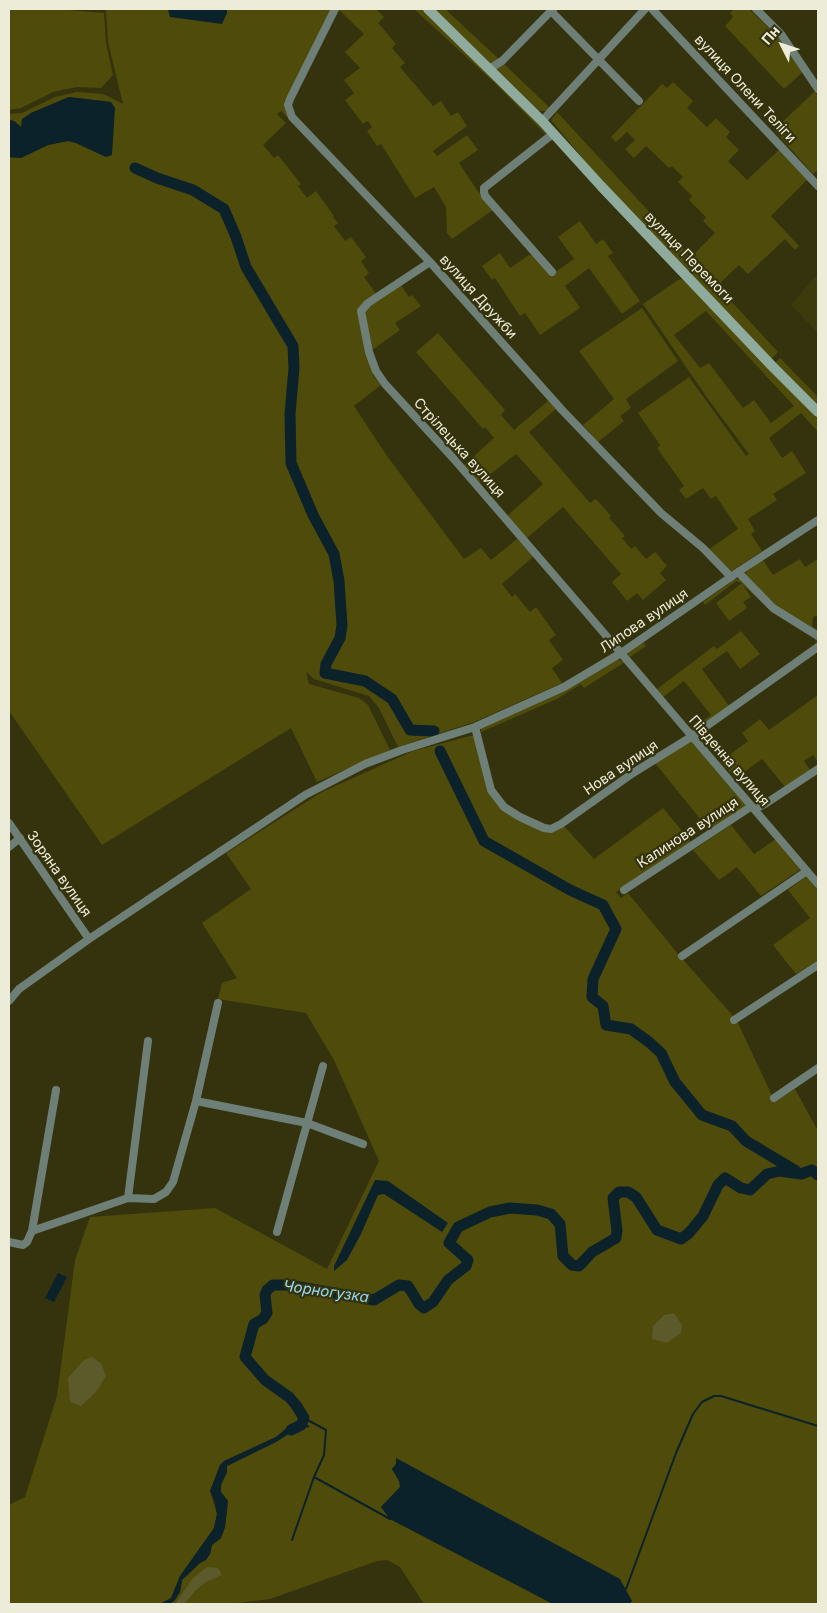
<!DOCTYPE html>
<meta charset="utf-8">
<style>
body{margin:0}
#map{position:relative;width:827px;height:1613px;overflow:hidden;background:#35330e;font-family:Inter,sans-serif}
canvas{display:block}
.frame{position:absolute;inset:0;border:10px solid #edecd8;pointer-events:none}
.north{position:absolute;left:757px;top:20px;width:50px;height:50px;-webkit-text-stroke:4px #35330e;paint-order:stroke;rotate:311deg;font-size:14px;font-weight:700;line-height:20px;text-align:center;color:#edecd8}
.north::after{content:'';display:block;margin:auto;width:18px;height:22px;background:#edecd8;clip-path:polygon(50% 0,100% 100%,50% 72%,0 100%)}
</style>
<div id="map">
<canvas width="827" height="1613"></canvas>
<div class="frame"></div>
<div class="north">Пн</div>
</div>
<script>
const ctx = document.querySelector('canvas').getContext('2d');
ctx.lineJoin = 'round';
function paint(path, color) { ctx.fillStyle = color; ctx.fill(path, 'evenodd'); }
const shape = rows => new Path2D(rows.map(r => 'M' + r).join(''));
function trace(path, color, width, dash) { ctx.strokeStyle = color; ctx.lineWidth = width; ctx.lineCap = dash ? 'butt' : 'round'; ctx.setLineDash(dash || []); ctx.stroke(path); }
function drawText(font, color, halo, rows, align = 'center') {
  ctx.font = font + ' Inter,sans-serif'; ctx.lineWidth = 4.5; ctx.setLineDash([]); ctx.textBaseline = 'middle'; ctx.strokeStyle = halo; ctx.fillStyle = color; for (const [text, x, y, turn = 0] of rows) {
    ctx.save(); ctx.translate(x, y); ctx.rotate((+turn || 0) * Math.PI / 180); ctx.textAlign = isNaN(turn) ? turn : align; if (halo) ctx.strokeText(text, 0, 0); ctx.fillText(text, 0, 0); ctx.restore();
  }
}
const built = shape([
 [818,273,818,333,791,305]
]);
const green = shape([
 [9,9,56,9,104,13,106,43,113,75,101,88,77,87,53,92,21,108,9,110],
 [106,9,168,9,170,17,227,14,227,9,333,9,286,102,313,142,311,143,281,111,277,114,286,123,263,145,274,158,278,155,301,184,298,186,307,198,316,191,334,216,333,217,338,223,334,226,345,241,351,237,366,257,361,261,369,273,364,277,377,295,363,305,367,351,373,375,381,385,354,406,387,456,464,559,481,548,491,560,517,539,534,556,502,584,512,597,515,594,530,612,536,607,556,635,549,640,563,660,552,668,562,683,474,722,398,747,379,708,369,696,314,679,306,672,309,684,359,698,368,705,390,750,317,782,291,728,102,845,9,711,9,157,21,158,48,145,68,141,76,143,106,157,111,102,69,97,31,113,21,127,14,121,9,120,9,114,22,113,55,97,77,92,103,94,123,104,108,42],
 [338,9,376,9,384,17,378,23,396,44,392,48,405,63,400,67,433,106,441,101,451,116,458,112,467,126,433,151,437,156,467,135,478,150,459,163,477,190,493,210,452,239,447,233,446,207,434,187,415,198,381,144,377,146,367,131,372,127,368,121,363,124,345,100,354,93,344,80,360,68,345,52,364,34],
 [414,9,422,9,517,102,547,134,547,136,496,84],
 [432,9,445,9,500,60,494,63,488,62],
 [734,9,749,9,779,38,803,72,784,89,725,26,733,17,730,13],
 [503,63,550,108,546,111,538,111,494,69],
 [673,82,693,101,687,108,707,127,716,118,730,132,726,137,739,150,728,161,747,180,779,150,807,180,771,216,799,246,795,250,785,239,748,274,739,265,717,286,778,352,771,359,688,271,604,184,551,120,557,112,691,257,715,233,703,221,706,217,689,200,692,196,678,182,683,177,672,166,669,168,646,146,634,158,625,149,635,140,627,132,616,142,611,137,662,84,667,88],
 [815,91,818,96,818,170,813,174,774,130],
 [580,221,596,244,603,239,613,253,608,256,640,301,622,314,589,268,565,286,580,308,540,335,525,313,520,316,495,278,492,280,482,266,500,253,510,268,529,255,534,256,551,275,574,259,558,237],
 [683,279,818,417,818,432,801,413,769,438,782,458,792,451,806,473,773,494,777,500,748,519,755,531,751,534,762,551,730,572,708,550,738,529,716,496,711,499,703,488,686,499,679,490,684,486,657,448,660,445,638,413,689,377,746,456,749,454,708,399,643,304,678,280],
 [706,311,794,406,771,423,754,400,743,408,709,363,700,368,674,335],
 [401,285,409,297,412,295,421,306,395,323,400,330,371,351,363,315,365,307],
 [642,308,678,361,626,399,631,408,620,416,624,421,598,442,583,425,614,399,579,351],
 [438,333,505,410,501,415,514,430,548,401,556,409,529,432,590,503,596,499,611,516,609,518,625,536,622,538,631,549,635,546,646,559,655,552,667,566,660,573,666,580,643,600,637,593,627,601,612,582,621,574,563,507,527,538,507,516,543,484,516,454,479,483,464,465,494,438,485,427,483,429,416,352],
 [780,358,818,397,818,405,775,363],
 [800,559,805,567,818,559,818,615,813,617,812,626,818,630,818,634,774,607,745,577,746,572,763,560,773,575],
 [735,579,741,579,816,638,817,642,816,646,793,661,792,660,816,643,815,639,771,611,743,585,751,597,743,602,747,608,729,621,716,603,742,583,736,581,705,605,703,602],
 [741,631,760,654,740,669,727,651,702,669,729,706,691,733,627,658,628,652,642,643,644,643,646,646,630,657,657,689,714,646,717,649],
 [684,681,711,715,692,729,689,728,663,697],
 [616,659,625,662,584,688,581,684,557,699,481,732,481,728],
 [818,695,818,762,813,755,804,761,810,770,786,788,762,759,736,778,720,762,748,741,742,733,760,719,769,730],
 [474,735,487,791,502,809,519,821,543,831,553,832,564,826,594,859,663,808,691,842,616,892,621,898,628,893,678,954,734,1017,738,1023,775,1102,795,1089,818,1131,818,1604,630,1604,632,1600,396,1458,396,1464,392,1469,400,1481,400,1487,381,1507,390,1519,553,1604,424,1604,400,1567,387,1560,377,1561,270,1599,229,1604,170,1604,180,1592,182,1580,200,1563,206,1559,210,1554,212,1545,221,1538,225,1527,228,1501,221,1492,221,1485,227,1472,227,1466,276,1442,296,1429,309,1427,302,1420,300,1423,289,1426,276,1437,224,1461,220,1465,210,1491,217,1514,214,1528,180,1576,171,1598,167,1601,160,1604,9,1604,9,1505,25,1497,57,1396,75,1260,90,1217,215,1208,327,1269,379,1161,334,1060,306,1013,218,999,222,983,237,978,202,923,251,889,226,853,322,792,413,751],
 [691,741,747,805,709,830,655,763],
 [731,825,754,854,776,839,801,869,761,896,737,867,719,880,693,850],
 [807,876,818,889,818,960,796,974,773,945,810,918,788,890]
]);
const forest = shape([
 [674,1313,682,1325,681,1333,667,1343,652,1339,653,1326,664,1315],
 [92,1357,101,1363,106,1376,96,1392,81,1406,70,1402,68,1378,84,1360],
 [207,1567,218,1568,222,1575,206,1582,196,1590,184,1604,175,1604,193,1578]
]);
const water = shape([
 [168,9,227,9,227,13,222,24,170,17],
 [69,97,111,102,115,108,112,155,106,157,76,143,68,141,48,145,21,158,9,157,9,120,14,121,21,127,22,119,31,113],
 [375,1180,388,1181,448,1223,442,1232,384,1194,378,1195,361,1234,347,1260,334,1271,334,1266],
 [58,1273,67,1277,54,1302,45,1298],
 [302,1420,310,1427,296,1429,276,1442,227,1466,227,1472,221,1485,221,1492,228,1501,225,1527,221,1538,212,1545,210,1554,206,1560,200,1563,182,1580,180,1592,175,1600,170,1604,160,1604,171,1598,180,1576,214,1528,217,1514,214,1500,210,1491,220,1465,224,1461,276,1437,289,1426,300,1423],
 [396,1458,620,1579,632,1601,630,1604,553,1604,390,1519,381,1507,400,1487,399,1481,392,1469,396,1464]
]);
const stream = shape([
 [304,1418,326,1430,324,1455,314,1477,390,1519],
 [292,1540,314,1477],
 [626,1589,676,1453,693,1414,702,1402,714,1396,721,1396,818,1426]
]);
const river = shape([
 [135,168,157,178,193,190,224,209,236,237,246,267,293,346,294,368,290,414,291,463,313,515,334,554,339,581,342,625,340,638,326,664,325,673,365,681,392,699,410,730,434,731],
 [440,751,484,841,570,890,603,905,616,929,593,979,592,997,603,1006,606,1025,631,1029,649,1042,661,1053,675,1082,702,1115,732,1126,746,1141,796,1171],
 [291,1430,301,1425,304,1418,296,1405,289,1397,265,1380,245,1357,254,1324,263,1319,267,1313,265,1295,267,1290,273,1285,288,1285,374,1300,399,1285,408,1286,419,1304,424,1308,433,1302,448,1280,466,1266,468,1260,449,1243,458,1227,490,1212,510,1208,537,1210,551,1214,560,1224,563,1256,572,1265,579,1266,592,1252,616,1238,617,1231,613,1198,619,1192,628,1192,636,1197,657,1230,681,1239,689,1233,703,1216,718,1185,725,1178,741,1188,750,1190,767,1174,780,1171,801,1174,812,1170,818,1175]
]);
const street = shape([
 [335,9,290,99,288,105,292,117,430,262,562,410,661,513,703,548,731,577],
 [652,9,818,186],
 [756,9,781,34,818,89],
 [551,11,639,101],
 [489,69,502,61,553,9],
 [542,121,645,9],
 [430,262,368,303,361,311,369,352,376,371,385,384,453,458,591,618,818,884],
 [552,272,485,196,484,192,484,188,554,133],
 [738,572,773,608,818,636],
 [475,727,491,790,504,807,520,817,544,828,551,829,561,824,633,773,691,737,818,647],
 [9,823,89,939],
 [9,847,20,838],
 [624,890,752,806,759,807,765,804,818,769],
 [682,956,807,871],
 [9,1001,19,989,89,939,305,795,365,764,402,750,475,727,564,687,621,653,738,572,818,520],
 [734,1020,818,965],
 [774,1098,818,1068],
 [196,1101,307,1123,363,1144],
 [128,1198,148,1041],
 [32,1231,56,1090],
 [277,1232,323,1066],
 [9,1242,23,1245,27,1242,32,1231,128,1198,154,1199,166,1192,173,1182,196,1101,218,1003]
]);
const secondary = shape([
 [428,9,542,121,601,186,772,366,818,412]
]);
const streetNames = [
 ["вулиця Олени Теліги",745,89,47],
 ["вулиця Перемоги",689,258,46],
 ["вулиця Дружби",478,297,48],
 ["Стрілецька вулиця",459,448,48],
 ["Липова вулиця",644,621,-34],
 ["Південна вулиця",729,761,49],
 ["Нова вулиця",621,768,-34],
 ["Калинова вулиця",688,833,-33],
 ["Зоряна вулиця",59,874,55]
];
const waterNames = [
 ["Чорногузка",326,1292,8]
];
paint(built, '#3d3a0b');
paint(green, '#4f4b0a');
paint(forest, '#5c592b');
paint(water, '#0b222b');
trace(stream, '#0b222b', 2);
trace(river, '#0b222b', 11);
trace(street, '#6d7f77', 8);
trace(secondary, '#8fab9e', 10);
drawText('14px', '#edecd8', '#35330e', streetNames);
drawText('italic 15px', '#95d9f5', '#35330e', waterNames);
</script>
